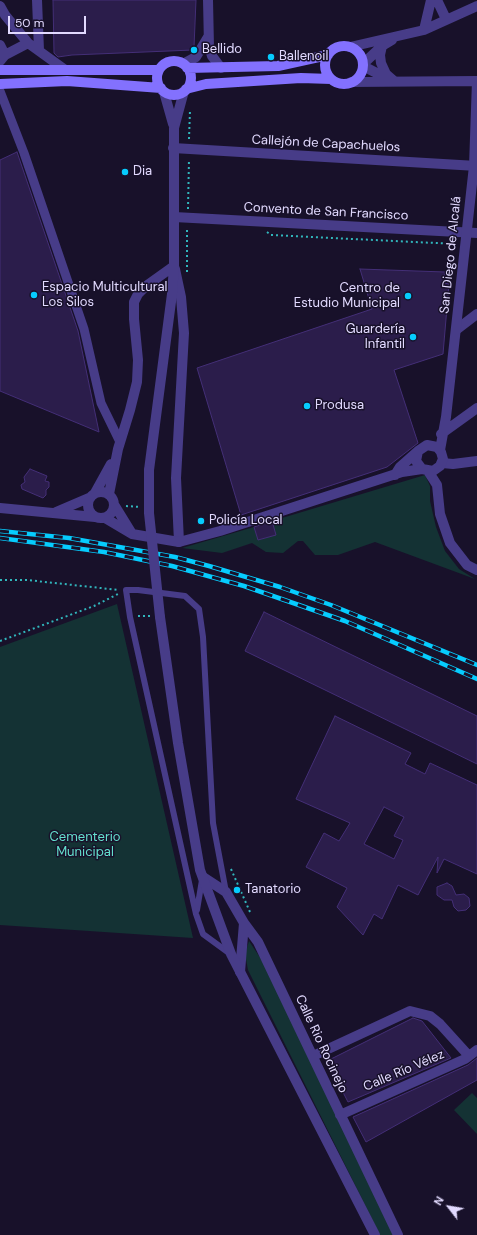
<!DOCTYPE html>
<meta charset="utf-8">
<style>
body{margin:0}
#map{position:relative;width:477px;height:1235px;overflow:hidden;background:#18112a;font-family:"DM Sans",sans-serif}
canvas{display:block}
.north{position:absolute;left:429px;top:1187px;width:40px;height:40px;-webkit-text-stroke:3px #18112a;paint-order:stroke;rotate:301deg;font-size:11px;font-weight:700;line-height:16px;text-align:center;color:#e2daff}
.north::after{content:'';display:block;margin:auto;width:14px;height:18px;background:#e2daff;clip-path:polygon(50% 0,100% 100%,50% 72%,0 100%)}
.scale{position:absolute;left:8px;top:16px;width:78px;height:18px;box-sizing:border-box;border:2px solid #e2daff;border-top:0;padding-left:5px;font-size:12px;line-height:14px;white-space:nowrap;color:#e2daff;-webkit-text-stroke:3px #18112a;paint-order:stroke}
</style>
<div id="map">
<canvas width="477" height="1235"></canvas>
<div class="north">N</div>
<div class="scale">50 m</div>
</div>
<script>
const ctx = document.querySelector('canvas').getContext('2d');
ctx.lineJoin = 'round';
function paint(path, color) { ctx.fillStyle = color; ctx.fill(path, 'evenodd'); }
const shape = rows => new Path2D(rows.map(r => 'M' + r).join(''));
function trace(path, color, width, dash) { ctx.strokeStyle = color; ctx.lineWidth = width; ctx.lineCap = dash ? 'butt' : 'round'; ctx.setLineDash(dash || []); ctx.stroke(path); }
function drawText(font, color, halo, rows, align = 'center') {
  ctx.font = font + ' "DM Sans",sans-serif'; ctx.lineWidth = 3; ctx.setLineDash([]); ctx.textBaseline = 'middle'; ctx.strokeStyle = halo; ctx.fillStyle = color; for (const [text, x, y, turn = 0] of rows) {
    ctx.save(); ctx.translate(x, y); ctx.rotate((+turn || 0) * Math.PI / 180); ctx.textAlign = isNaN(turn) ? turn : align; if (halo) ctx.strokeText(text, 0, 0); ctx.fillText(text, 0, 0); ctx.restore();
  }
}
const green = shape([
 [425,475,430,486,430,501,436,527,445,551,459,569,475,579,375,542,338,555,315,555,303,541,298,541,283,553,266,552,252,543,222,553,182,548,254,527,258,540,275,535,272,521],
 [117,604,193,938,0,925,0,647],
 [249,941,263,962,394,1235,380,1235,248,970,245,954],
 [472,1093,477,1098,477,1134,454,1110]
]);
const building = shape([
 [53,0,196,0,194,47,193,50,72,55,58,57,54,53,53,0],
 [17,152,78,331,99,432,0,391,0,160,17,152],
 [360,269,445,272,444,283,449,284,443,354,394,370,418,443,387,467,241,515,197,368,372,309,360,269],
 [30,469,47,476,45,481,49,482,49,487,46,490,46,495,43,498,22,489,21,485,25,482,24,477,30,469],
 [272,521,276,535,258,540,254,527,272,521],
 [264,612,477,716,477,764,245,651,264,612],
 [335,716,411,753,405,764,425,774,430,763,477,785,477,874,444,859,437,873,438,857,418,895,398,885,382,919,374,914,363,935,337,907,347,888,306,867,324,833,339,841,350,823,296,799,335,716],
 [384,807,404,817,394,836,403,840,394,859,364,844,384,807],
 [447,883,452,886,456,895,464,894,469,898,470,906,466,910,458,911,454,907,452,900,444,900,437,895,437,887,447,883],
 [413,1018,422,1021,451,1058,348,1102,327,1061,413,1018],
 [477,1058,477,1080,366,1142,353,1117,468,1065,477,1058]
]);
const path = shape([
 [189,139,190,110],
 [188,209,189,159],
 [267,232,271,235,456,244],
 [187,272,187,227],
 [126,506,140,507],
 [0,580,27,580,119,590],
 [138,616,150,616],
 [0,641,94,606,120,593],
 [231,869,250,912]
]);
const service = shape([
 [226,892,213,823,203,637,199,609,185,596,138,590,126,590,130,617,196,914,203,934,229,953],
 [197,910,202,880]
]);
const pedestrian = shape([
 [0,91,24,153,84,329,101,403,120,442]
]);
const minor = shape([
 [173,148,477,166],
 [174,217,477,233],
 [175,269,181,297,184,333,176,478,179,542],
 [456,330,477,314],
 [442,463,453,464,477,461],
 [203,877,226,892,244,923,258,942,398,1235],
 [240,972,244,923],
 [313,1056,410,1011,430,1016,440,1024,469,1056],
 [340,1115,465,1059,477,1050]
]);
const tertiary = shape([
 [37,0,39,50],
 [208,0,209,46,212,56,221,68],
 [437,0,446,19],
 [0,6,5,15,28,43,64,69],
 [424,30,431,0],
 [0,45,5,55],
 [382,46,380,55,381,63,386,74,394,81],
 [350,47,424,30,477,6],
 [0,61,5,55,28,43],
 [183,64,196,57,208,37],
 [363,64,382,46,392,40],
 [363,66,390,80],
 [351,82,477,81],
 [164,92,173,124],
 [441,434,477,408],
 [440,450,446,417,474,166,477,81],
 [149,470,172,294,174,266,174,128,184,91],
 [428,471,437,485,440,514,450,543,467,565,477,570],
 [395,475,400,467,418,451],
 '88 505a13 13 0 1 1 26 0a13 13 0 1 1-26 0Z',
 [95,493,111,464],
 [109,494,118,449,130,410,137,382,138,360,134,319,134,302,138,294,146,286,174,266],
 [115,506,131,532],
 [0,508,95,517],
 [56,512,91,497],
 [105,518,132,534,179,542,220,531,402,472,422,469,433,471,440,466,443,459,441,452,437,447,427,445,418,451,416,461,422,469],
 [160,617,178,743,200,870,231,954,375,1235]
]);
const secondary = shape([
 '325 65a19 19 0 1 1 38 0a19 19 0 1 1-38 0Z',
 '157 78a17 17 0 1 1 34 0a17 17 0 1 1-34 0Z',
 [187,68,278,66,328,55],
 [0,70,159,70],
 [0,84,67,81,161,88],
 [186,89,206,84,301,78,331,79]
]);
const rail = shape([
 [0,531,69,538,175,557,209,566,280,587,331,605,477,665],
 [0,538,104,552,172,566,244,586,345,621,477,679]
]);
const tertiaryBridge = shape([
 [149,470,149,513,160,617]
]);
const markers = [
 [194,50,4,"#06ccfe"],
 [271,57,4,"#06ccfe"],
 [125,172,4,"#06ccfe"],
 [34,295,4,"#06ccfe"],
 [408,296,4,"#06ccfe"],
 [413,337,4,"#06ccfe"],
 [307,406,4,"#06ccfe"],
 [201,521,4,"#06ccfe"],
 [237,890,4,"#06ccfe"]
];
const poiNames = [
 ["Bellido",202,50],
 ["Ballenoil",279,57],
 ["Dia",133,172],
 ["Espacio Multicultural",42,288],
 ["Los Silos",42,303],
 ["Centro de",400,289,"right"],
 ["Estudio Municipal",400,304,"right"],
 ["Guardería",405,330,"right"],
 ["Infantil",405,345,"right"],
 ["Produsa",315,406],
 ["Policía Local",209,521],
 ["Tanatorio",245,890]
];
const streetNames = [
 ["Callejón de Capachuelos",326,144,3],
 ["Convento de San Francisco",326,212,3],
 ["San Diego de Alcalá",451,255,-84],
 ["Calle Rio Rocinejo",321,1044,65],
 ["Calle Río Vélez",404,1071,-23]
];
const parkNames = [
 ["Cementerio",85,838],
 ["Municipal",85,853]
];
paint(green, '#143234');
paint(building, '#2b1d4b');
trace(building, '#442f77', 1);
trace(path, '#31b6bc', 2, [2, 3]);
trace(service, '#473c88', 6);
trace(pedestrian, '#473c88', 9);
trace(minor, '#473c88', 10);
trace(tertiary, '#473c88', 10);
trace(secondary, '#8371fe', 10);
trace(rail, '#06ccfe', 4.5);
trace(rail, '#18112a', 3, [9]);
trace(tertiaryBridge, '#473c88', 10);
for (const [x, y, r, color] of markers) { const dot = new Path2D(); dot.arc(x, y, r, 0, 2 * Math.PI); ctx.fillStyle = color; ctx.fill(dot); trace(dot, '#18112a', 1.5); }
drawText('13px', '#e2daff', '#18112a', poiNames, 'left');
drawText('13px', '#e2daff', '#18112a', streetNames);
drawText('13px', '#64e0ce', '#18112a', parkNames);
</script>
